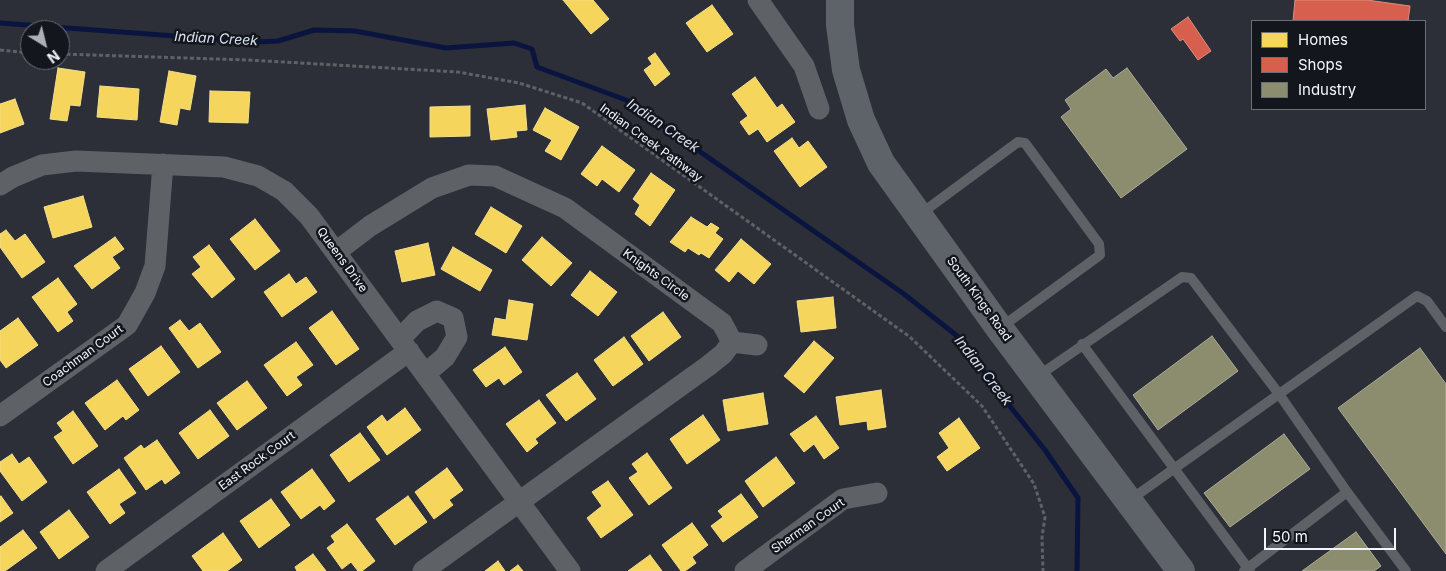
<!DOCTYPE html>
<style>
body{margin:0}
#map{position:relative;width:1446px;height:571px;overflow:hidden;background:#2c2f37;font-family:Inter,sans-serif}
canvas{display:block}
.legend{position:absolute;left:1251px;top:20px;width:175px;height:90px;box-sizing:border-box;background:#13161c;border:1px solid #6c6f76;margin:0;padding:6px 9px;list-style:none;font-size:15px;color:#f1f5fd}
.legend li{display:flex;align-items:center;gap:10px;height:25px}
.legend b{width:25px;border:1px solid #6c6f76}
.north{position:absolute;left:20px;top:20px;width:50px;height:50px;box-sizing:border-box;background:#13161c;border:1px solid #6c6f76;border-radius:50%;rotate:144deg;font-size:14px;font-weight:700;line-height:20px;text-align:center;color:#f1f5fd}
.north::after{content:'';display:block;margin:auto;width:18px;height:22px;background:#acb0b8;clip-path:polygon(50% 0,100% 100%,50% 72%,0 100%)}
.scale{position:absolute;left:1264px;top:528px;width:132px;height:22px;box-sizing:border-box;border:2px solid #f1f5fd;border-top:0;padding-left:6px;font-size:15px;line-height:18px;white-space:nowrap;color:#f1f5fd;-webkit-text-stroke:4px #13161c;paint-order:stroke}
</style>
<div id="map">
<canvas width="1446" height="571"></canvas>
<ul class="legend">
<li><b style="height:14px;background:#f6d55c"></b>Homes</li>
<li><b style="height:14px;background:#d6604d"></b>Shops</li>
<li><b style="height:14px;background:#8c8c6e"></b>Industry</li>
</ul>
<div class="north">N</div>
<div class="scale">50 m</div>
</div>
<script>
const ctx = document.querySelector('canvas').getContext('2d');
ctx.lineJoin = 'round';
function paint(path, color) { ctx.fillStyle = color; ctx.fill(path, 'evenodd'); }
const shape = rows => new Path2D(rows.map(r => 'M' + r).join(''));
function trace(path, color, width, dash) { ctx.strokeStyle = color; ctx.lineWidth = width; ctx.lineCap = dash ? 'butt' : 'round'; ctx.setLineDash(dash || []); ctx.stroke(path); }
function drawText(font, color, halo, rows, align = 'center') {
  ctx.font = font + ' Inter,sans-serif'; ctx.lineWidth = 5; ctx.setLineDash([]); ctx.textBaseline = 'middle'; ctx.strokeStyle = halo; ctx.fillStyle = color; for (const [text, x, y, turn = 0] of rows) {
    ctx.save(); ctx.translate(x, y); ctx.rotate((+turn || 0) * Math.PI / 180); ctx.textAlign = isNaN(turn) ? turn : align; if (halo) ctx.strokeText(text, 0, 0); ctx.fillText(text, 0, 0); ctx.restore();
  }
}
const homes = shape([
 [563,0,593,0,609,19,591,34,563,0],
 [712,5,733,34,707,52,686,23,712,5],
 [655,53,670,74,655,86,644,70,652,64,648,58,655,53],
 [58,68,85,72,80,106,70,105,67,121,50,119,58,68],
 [169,71,196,76,190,110,180,108,177,125,160,122,169,71],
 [755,77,777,108,782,104,795,122,767,142,758,129,749,135,740,122,748,116,732,94,755,77],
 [100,86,139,89,137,120,97,117,100,86],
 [210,91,250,92,248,123,209,122,210,91],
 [15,99,24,124,0,133,0,104,15,99],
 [525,105,527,130,516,131,517,137,491,140,487,109,525,105],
 [470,106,470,136,430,137,430,107,470,106],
 [545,108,579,127,561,160,545,151,552,140,533,130,545,108],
 [792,138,799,148,808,141,827,167,800,187,774,151,792,138],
 [602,146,635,170,619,192,602,179,597,186,581,174,602,146],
 [651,173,675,190,650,226,635,214,640,205,633,199,651,173],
 [83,196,92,227,53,238,44,207,83,196],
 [491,207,522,226,506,253,475,234,491,207],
 [691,217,707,227,711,223,719,228,715,233,723,239,709,258,701,253,699,255,688,248,685,252,670,242,691,217],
 [255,219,280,251,255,270,230,239,255,219],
 [6,230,15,241,25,234,45,262,22,278,0,247,0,234,6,230],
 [115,237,124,249,112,257,120,268,92,289,74,266,115,237],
 [542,237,572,263,551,286,522,260,542,237],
 [741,239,771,264,754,284,738,271,729,282,715,270,741,239],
 [428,243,435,275,402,282,395,251,428,243],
 [209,245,235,279,212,298,192,274,201,267,193,257,209,245],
 [453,247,492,270,480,291,441,269,453,247],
 [590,271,617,292,598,316,571,295,590,271],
 [289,274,296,284,306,277,317,292,282,317,264,292,289,274],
 [58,278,77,304,67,312,73,321,58,332,32,297,58,278],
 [833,297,836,328,801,332,797,301,833,297],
 [509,300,533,304,527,340,492,335,495,318,506,320,509,300],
 [332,311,359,349,336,365,309,328,332,311],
 [663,312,681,337,649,361,631,336,663,312],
 [18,318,38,345,6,368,0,360,0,331,18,318],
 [180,320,189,331,200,323,221,352,198,368,169,328,180,320],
 [624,337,643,364,613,386,594,360,624,337],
 [814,341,834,358,804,393,784,376,814,341],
 [296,342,313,365,296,377,302,385,287,396,264,365,296,342],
 [161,346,180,372,148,396,129,369,161,346],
 [505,347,522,372,504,385,499,378,486,387,473,370,505,347],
 [577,373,596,399,566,421,546,395,577,373],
 [117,380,139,410,126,420,123,416,105,430,85,403,117,380],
 [247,381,267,408,237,430,217,403,247,381],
 [881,390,886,427,868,430,867,421,840,425,836,397,881,390],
 [763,393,768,424,728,431,723,400,763,393],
 [539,400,556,423,535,439,538,443,527,452,506,424,539,400],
 [405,408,421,430,387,455,367,427,382,415,387,422,405,408],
 [210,410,229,436,198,459,179,433,210,410],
 [73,411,98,446,73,464,54,437,63,431,57,423,73,411],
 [703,415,720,440,687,464,670,439,703,415],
 [816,416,839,448,824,459,814,444,804,452,790,434,816,416],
 [959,418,980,448,947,471,937,457,949,448,939,433,959,418],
 [360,433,380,460,349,482,330,455,360,433],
 [157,440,180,473,165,484,162,479,146,490,124,458,141,445,144,449,157,440],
 [647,453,672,488,649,505,629,478,638,472,632,464,647,453],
 [12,454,19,464,29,457,47,482,22,501,0,471,0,462,12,454],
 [776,457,795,483,763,507,745,481,776,457],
 [447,468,463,490,449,500,453,505,434,519,415,492,447,468],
 [119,469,136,493,119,504,125,513,110,524,87,492,119,469],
 [312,469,335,501,324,510,320,505,301,519,281,492,312,469],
 [608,481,633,515,601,538,587,518,602,506,592,492,608,481],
 [741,494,758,517,723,542,711,526,723,517,718,511,741,494],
 [1,496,13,513,0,522,0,497,1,496],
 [408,496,427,522,395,545,376,519,408,496],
 [271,499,290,525,259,548,240,521,271,499],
 [69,510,89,537,59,559,40,532,69,510],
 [692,523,708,545,692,557,696,563,685,571,681,571,662,545,692,523],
 [347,524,375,561,362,571,358,571,351,562,342,569,327,548,335,542,331,536,347,524],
 [23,530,37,548,5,571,0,571,0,547,23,530],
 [223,533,242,560,227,571,203,571,192,556,223,533],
 [313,554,326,571,297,571,295,567,313,554],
 [650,555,662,571,628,571,650,555],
 [498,561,505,571,485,571,498,561],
 [518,565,523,571,510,571,518,565]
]);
const shops = shape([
 [1295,0,1367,0,1410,6,1408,21,1293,21,1295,0],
 [1188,17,1211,51,1198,60,1183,39,1180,41,1171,29,1188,17]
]);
const industry = shape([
 [1127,68,1187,149,1121,198,1061,117,1071,109,1065,100,1106,69,1113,78,1127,68],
 [1212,336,1238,371,1158,430,1133,395,1212,336],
 [1420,348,1446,384,1446,554,1338,408,1420,348],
 [1284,434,1310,469,1230,527,1204,493,1284,434],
 [1356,532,1381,566,1374,571,1302,571,1356,532]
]);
const stream = shape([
 [0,23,256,42,278,41,314,30,355,31,446,48,514,43,532,49,537,67,626,100,904,294,961,339,996,389,1045,450,1078,498,1077,571]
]);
const path = shape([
 [0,50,30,53],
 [60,54,248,60,458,72,519,83,582,103,910,337,982,406,1034,484,1045,517,1042,537,1043,571]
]);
const lane = shape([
 [919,215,1018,142,1025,143,1099,244,1100,255,1000,328],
 [1082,344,1250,571],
 [1038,376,1182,277,1191,278,1279,394,1347,492,1406,571],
 [1130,500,1417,296,1427,301,1446,327],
 [1244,571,1347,492]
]);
const street = shape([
 [758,0,804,66,819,109],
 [0,185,13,177,42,165,76,161,224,167,258,176,284,191,309,216,570,571],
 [336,252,370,226,432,188,469,175,495,176,565,208,722,323,732,342,723,354,708,366,423,571],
 [400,339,417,321,437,311,453,318,457,337,445,357,425,374],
 [732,342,757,345],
 [0,416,127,325,145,293,155,266,163,164],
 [106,571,409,351],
 [745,571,843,499,877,493]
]);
const secondary = shape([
 [840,0,840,25,846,70,861,120,881,163,1000,329,1181,571]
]);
const streetNames = [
 ["Indian Creek Pathway",651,143,36],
 ["Queens Drive",342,260,54],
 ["Knights Circle",656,275,36],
 ["South Kings Road",979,299,54],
 ["Coachman Court",83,356,-36],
 ["East Rock Court",257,461,-36],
 ["Sherman Court",808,526,-35]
];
const waterNames = [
 ["Indian Creek",216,39,3],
 ["Indian Creek",663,126,34],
 ["Indian Creek",983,371,52]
];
paint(homes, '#f6d55c');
trace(homes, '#f4df8c', 1);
paint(shops, '#d6604d');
trace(shops, '#de8d82', 1);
paint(industry, '#8c8c6e');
trace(industry, '#aaac99', 1);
trace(stream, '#09153f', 5);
trace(path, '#5f6166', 3, [4, 2.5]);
trace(lane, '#5e6267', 10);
trace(street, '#5e6267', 21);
trace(secondary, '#5e6269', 28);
drawText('12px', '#f1f5fd', '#13161c', streetNames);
drawText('italic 14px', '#dae1f2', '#13161c', waterNames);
</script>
